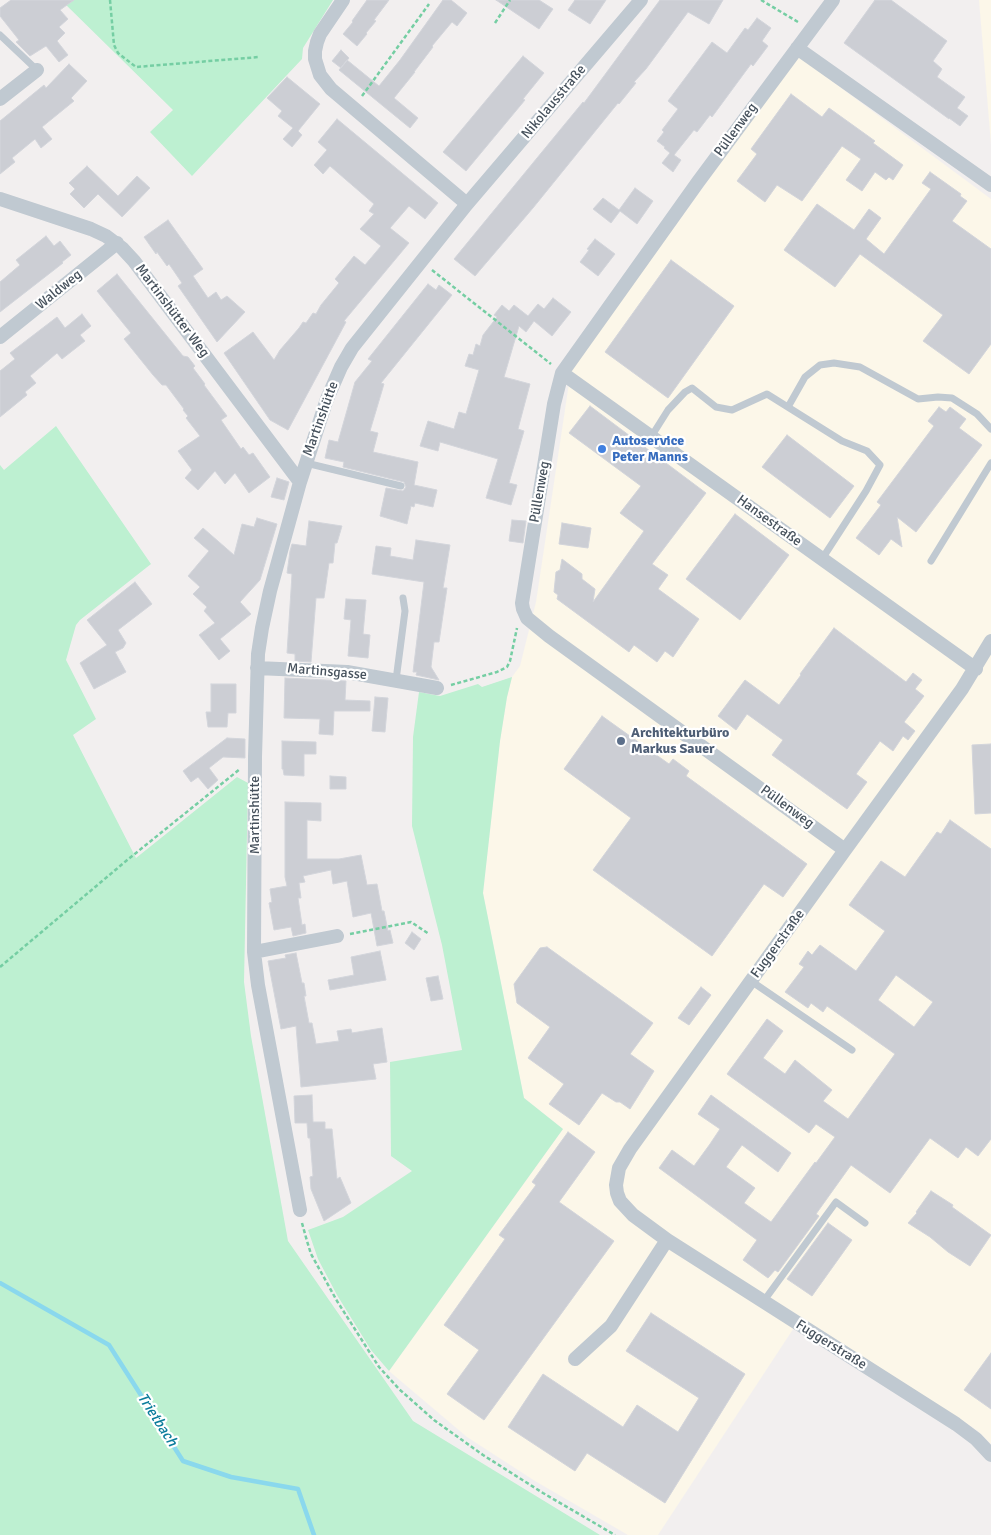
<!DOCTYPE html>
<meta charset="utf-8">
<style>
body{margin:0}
canvas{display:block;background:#f2efef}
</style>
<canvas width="991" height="1535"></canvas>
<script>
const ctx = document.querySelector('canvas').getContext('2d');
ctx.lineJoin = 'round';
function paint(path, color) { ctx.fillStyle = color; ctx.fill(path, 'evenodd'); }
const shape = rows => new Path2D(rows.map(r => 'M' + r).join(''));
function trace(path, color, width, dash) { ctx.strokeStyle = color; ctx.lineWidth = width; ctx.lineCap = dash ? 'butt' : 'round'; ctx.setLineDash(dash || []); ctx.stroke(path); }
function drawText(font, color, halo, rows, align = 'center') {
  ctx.font = font + ' Signika,sans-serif'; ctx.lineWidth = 4.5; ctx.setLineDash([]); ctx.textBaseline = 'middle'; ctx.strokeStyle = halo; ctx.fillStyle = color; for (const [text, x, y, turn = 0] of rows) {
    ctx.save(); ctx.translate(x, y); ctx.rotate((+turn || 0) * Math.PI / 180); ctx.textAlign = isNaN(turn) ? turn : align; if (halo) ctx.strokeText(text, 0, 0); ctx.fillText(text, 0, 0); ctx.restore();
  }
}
const commercial = shape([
 [979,0,991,0,991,144],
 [798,56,991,199,991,1444,978,1431,801,1317,658,1535,628,1535,535,1481,467,1437,389,1371,563,1129,524,1098,483,893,500,741,507,697,512,677,520,666,536,602,571,370]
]);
const green = shape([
 [61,0,333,0,303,48,302,59,192,176,150,132,173,110],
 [56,426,151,564,80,620,76,625,66,660,96,719,73,735,136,858,237,777,248,783,244,982,251,1036,288,1241,413,1421,600,1535,0,1535,0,465,4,470],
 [512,677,507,697,500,741,483,893,524,1098,563,1129,389,1371,371,1350,337,1295,318,1259,308,1230,343,1217,412,1171,391,1156,390,1062,462,1050,442,945,412,826,413,737,419,692,440,696,478,684,482,687]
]);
const stream = shape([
 [0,1283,109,1345,183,1461,231,1477,298,1489,314,1535]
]);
const building = shape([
 [11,0,74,0,60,10,68,19,59,27,65,33,57,41,68,55,59,62,46,46,30,56,16,42,19,40,0,16,0,8,11,0],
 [367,0,389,0,374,20,376,21,366,33,367,34,357,46,343,34,353,22,352,21,367,0],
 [443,0,451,0,467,13,457,26,452,22,432,46,433,47,414,72,415,72,394,98,418,118,410,128,339,70,347,60,379,86,400,60,443,0],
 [496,0,539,0,553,9,539,29,496,0],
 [575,0,606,0,590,24,568,10,575,0],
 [660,0,723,0,709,24,688,12,646,69,634,82,636,83,619,104,618,103,533,208,475,276,454,259,583,102,584,103,660,0],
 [875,0,891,0,947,41,933,61,942,69,937,77,965,97,957,108,968,116,960,126,949,118,949,119,844,43,875,0],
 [757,18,771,28,762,41,768,46,753,66,751,64,712,117,710,115,697,132,694,130,674,155,681,160,673,172,662,163,670,153,664,148,665,147,657,141,664,132,662,130,678,109,668,101,712,42,727,53,745,28,748,30,757,18],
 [341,50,349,58,341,68,332,61,341,50],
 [523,56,544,73,523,99,525,100,466,171,443,152,523,56],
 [69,64,87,81,71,98,74,101,42,127,52,139,41,148,35,139,12,158,15,162,0,174,0,121,44,85,46,88,69,64],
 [287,77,320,104,298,131,302,135,292,147,283,139,293,128,278,116,282,111,267,98,287,77],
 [791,94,822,117,829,108,875,141,873,143,903,165,893,180,889,177,886,180,875,172,862,191,846,180,861,159,842,146,802,201,777,185,765,202,737,181,757,154,751,149,791,94],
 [337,119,438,203,425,219,409,206,390,228,409,243,344,321,346,322,288,430,270,420,224,353,253,332,274,360,280,350,299,328,303,322,306,323,313,313,316,314,321,305,339,283,335,279,354,256,365,265,381,246,360,229,374,214,369,211,374,204,330,166,323,174,314,165,327,150,318,142,337,119],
 [87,166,118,196,137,176,150,188,122,217,98,194,84,208,70,194,75,189,69,183,87,166],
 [930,172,961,194,960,196,967,201,952,221,991,249,991,344,969,374,923,341,943,315,860,254,835,287,784,250,817,204,854,230,869,209,881,218,866,239,884,254,931,189,922,183,930,172],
 [635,188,653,201,637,224,620,211,611,223,593,209,603,198,619,210,635,188],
 [168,220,203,269,193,276,208,298,216,292,221,300,227,296,245,312,217,342,178,286,182,283,169,264,167,266,157,252,156,254,144,237,168,220],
 [46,236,54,246,60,241,71,255,62,262,63,263,0,312,0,282,20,265,16,260,46,236],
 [595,239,615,254,598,276,580,262,589,250,587,249,595,239],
 [671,260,734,306,668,398,605,352,671,260],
 [117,274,183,356,188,357,195,366,193,368,205,384,204,385,227,416,221,420,241,449,243,447,249,455,253,453,270,477,249,493,235,473,225,484,215,471,198,490,185,478,192,470,178,451,200,436,186,418,188,416,183,410,184,409,166,385,162,385,153,375,124,339,131,333,97,291,117,274],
 [428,284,436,290,439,285,452,295,381,383,384,384,370,431,378,433,373,452,418,462,414,485,437,490,433,507,415,503,414,507,411,506,407,524,380,516,386,488,403,491,406,487,404,482,343,467,344,462,325,458,329,440,338,442,355,382,372,361,368,359,428,284],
 [553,298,571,312,552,336,534,321,526,332,519,326,504,377,530,384,518,429,524,431,509,483,517,485,511,505,486,498,498,459,440,442,438,451,420,446,428,421,454,429,459,412,466,414,479,370,465,366,469,354,473,355,476,344,480,346,483,335,497,317,494,315,502,305,509,311,514,305,528,316,538,304,544,309,553,298],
 [82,314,91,326,80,335,85,341,62,359,57,353,30,376,36,383,25,392,27,395,0,417,0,371,15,359,10,353,57,317,65,328,82,314],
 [590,406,706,493,652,564,668,575,658,589,699,619,673,657,665,651,657,662,634,645,629,652,557,599,558,595,554,592,556,572,560,570,562,559,582,574,582,579,595,589,593,602,644,531,620,513,641,486,569,433,590,406],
 [939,407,946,412,950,407,966,419,959,428,982,445,916,532,897,517,902,547,891,539,879,555,856,538,881,505,877,502,934,426,928,421,939,407],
 [787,435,854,486,830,518,762,467,787,435],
 [277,478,289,482,284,500,271,497,277,478],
 [735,514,789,555,740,620,686,579,735,514],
 [257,518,277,524,260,580,240,602,251,614,220,639,230,651,219,660,199,635,215,623,204,611,207,607,193,594,200,587,188,576,209,551,194,538,203,528,234,555,242,524,254,527,257,518],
 [512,520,526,521,523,543,509,541,512,520],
 [309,521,342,526,337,543,335,543,333,563,329,563,324,598,316,598,311,662,295,661,295,654,287,653,292,574,287,573,290,551,292,544,306,546,309,521],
 [562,523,591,528,588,548,559,544,562,523],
 [416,540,450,545,443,588,447,588,439,642,434,642,431,667,439,680,416,675,417,672,413,672,424,582,372,574,376,546,391,548,390,556,413,560,416,540],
 [135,582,152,604,118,630,126,643,123,648,115,652,126,672,94,689,80,663,107,645,87,620,135,582],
 [346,599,366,600,363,634,370,635,368,658,348,656,351,620,344,619,346,599],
 [834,628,906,682,913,673,922,680,915,689,924,696,904,722,915,731,908,740,903,736,893,751,880,741,856,774,867,782,847,809,772,755,783,740,747,714,736,730,718,716,745,680,779,705,801,675,800,674,834,628],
 [285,678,346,681,345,700,370,701,370,711,334,711,333,735,319,734,320,719,284,718,285,678],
 [211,684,236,684,236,713,228,713,227,727,208,727,206,712,211,712,211,684],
 [375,697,388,698,385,732,372,731,375,697],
 [602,716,669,764,673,759,689,771,686,776,807,864,783,897,764,884,712,956,593,870,631,818,564,769,602,716],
 [227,738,245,739,245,758,223,757,209,768,218,780,208,789,198,777,191,782,183,771,227,738],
 [282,741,316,742,316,754,304,754,304,776,284,775,283,769,282,769,282,741],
 [991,744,991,813,975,814,972,745,991,744],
 [330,776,346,777,346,789,330,789,330,776],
 [285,802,321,803,321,821,307,820,307,859,339,859,361,855,367,885,377,884,382,911,384,911,388,931,390,930,393,943,377,946,371,913,353,917,347,881,333,884,331,870,303,876,305,882,299,883,301,898,298,898,302,925,305,924,306,933,293,936,291,927,274,930,269,903,272,902,270,889,287,886,285,877,285,802],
 [950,820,991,849,991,1139,978,1156,966,1147,958,1158,930,1138,890,1193,851,1165,816,1214,819,1216,778,1272,775,1270,768,1278,743,1260,757,1240,659,1168,672,1150,694,1166,710,1144,720,1129,698,1114,711,1095,791,1153,778,1172,742,1145,726,1167,755,1188,744,1203,771,1222,815,1162,816,1163,835,1137,816,1124,809,1133,727,1074,767,1019,783,1031,763,1058,785,1074,795,1060,832,1090,823,1101,848,1119,895,1054,827,1006,823,1012,811,1003,808,1008,785,992,804,967,799,964,808,951,812,955,820,945,856,971,885,931,849,905,881,861,905,877,937,832,941,834,950,820],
 [896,975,933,1002,914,1027,878,1000,896,975],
 [412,932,421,939,414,950,405,943,412,932],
 [547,947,653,1023,630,1054,654,1071,630,1109,620,1102,616,1102,602,1093,579,1125,549,1104,564,1084,528,1058,550,1027,517,1003,514,984,540,948,547,947],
 [380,951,386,980,330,990,328,980,354,975,351,957,380,951],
 [296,953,302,983,304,983,306,996,304,996,309,1023,312,1023,316,1044,339,1041,337,1031,351,1029,352,1033,382,1028,387,1062,373,1064,376,1079,301,1087,296,1026,281,1029,268,961,286,958,285,955,296,953],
 [438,976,443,999,431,1001,426,978,438,976],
 [701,987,711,995,689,1025,678,1018,701,987],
 [312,1095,313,1122,325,1122,325,1129,332,1129,337,1179,340,1177,351,1203,324,1221,311,1189,310,1177,313,1176,310,1138,308,1138,307,1123,295,1123,294,1096,312,1095],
 [568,1132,595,1152,559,1202,614,1241,484,1420,447,1394,479,1350,444,1325,505,1239,499,1235,536,1185,532,1182,568,1132],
 [931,1191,953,1205,952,1207,991,1235,970,1266,948,1252,930,1237,908,1223,917,1213,916,1212,931,1191],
 [828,1223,852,1240,812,1296,787,1279,828,1223],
 [651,1313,745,1374,665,1503,587,1453,575,1471,508,1427,543,1374,623,1427,637,1405,678,1432,699,1398,626,1351,651,1313],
 [991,1353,991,1409,964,1390,991,1353]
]);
const path = shape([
 [110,0,114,45,118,53,136,67,259,57],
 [761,0,798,22],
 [495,23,510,0],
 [362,96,429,4],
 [432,270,551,364],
 [451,685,497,672,507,667,510,661,517,628],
 [350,934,411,922,429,934],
 [0,967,126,861,240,769],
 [302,1223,307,1241,311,1254,337,1301,379,1367,399,1389,434,1420,483,1455,543,1493,615,1535]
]);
const lane = shape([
 [0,35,37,70],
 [788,407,805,377,820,365,834,363,860,367,918,399,938,397,952,398,977,414,991,429],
 [651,437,668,410,685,392,692,388,716,407,732,410,767,394,842,441,867,451,880,465,866,491,822,559],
 [306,463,401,486],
 [931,561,991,463],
 [396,680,405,611,403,598],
 [751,981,852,1050],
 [763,1302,836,1202,865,1223]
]);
const street = shape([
 [343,0,320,34,317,42,315,51,315,59,320,75,331,89,467,204],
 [833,0,698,182,562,373,554,404,522,603,523,609,527,618,549,636,845,850],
 [797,48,991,185],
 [0,99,37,70],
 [0,199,91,229,106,236,122,248,134,261,300,482],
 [0,337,117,243],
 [562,373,976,669],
 [991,641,962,689,845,850,630,1149,619,1168,616,1185,617,1193,620,1201,633,1215,667,1240,956,1424,976,1439,991,1455],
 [257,668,347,672,437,688],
 [254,952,337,936],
 [300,1210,258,985,254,952,255,757,258,654,262,628,270,591,300,482,327,399,341,367,352,348,467,204,641,0],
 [575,1359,611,1326,667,1240]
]);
const markers = [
 [602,449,5,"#3f7fe0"],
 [621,741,5,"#5c6f8a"]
];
const streetNames = [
 ["Nikolausstraße",554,102,-50],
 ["Püllenweg",736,130,-54],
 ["Waldweg",59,290,-39],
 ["Martinshütter Weg",172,311,53],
 ["Martinshütte",321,419,-70],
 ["Püllenweg",540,492,-80],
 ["Hansestraße",769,521,36],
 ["Martinsgasse",327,672,5],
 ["Püllenweg",787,807,36],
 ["Martinshütte",255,815,-90],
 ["Fuggerstraße",778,944,-54],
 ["Fuggerstraße",831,1345,32]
];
const shopNames = [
 ["Autoservice",612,441],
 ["Peter Manns",612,457]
];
const serviceNames = [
 ["Architekturbüro",631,733],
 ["Markus Sauer",631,749]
];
const waterNames = [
 ["Trietbach",157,1420,57]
];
paint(commercial, '#fcf7e9');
paint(green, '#bdf0d1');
trace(stream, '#8ad8ed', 4.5);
paint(building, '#ccced4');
trace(building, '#d3d5db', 1);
trace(path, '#75cea3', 2.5, [4, 2.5]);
trace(lane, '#c0c9d1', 7);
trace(street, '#c0c9d1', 14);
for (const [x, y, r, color] of markers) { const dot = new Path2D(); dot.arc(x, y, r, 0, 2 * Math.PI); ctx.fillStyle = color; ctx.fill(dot); trace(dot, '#fff', 2); }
drawText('14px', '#47525d', '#fff', streetNames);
drawText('bold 14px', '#366cbe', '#fff', shopNames, 'left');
drawText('bold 14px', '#4e5e75', '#fff', serviceNames, 'left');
drawText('italic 15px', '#0c7d9c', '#fff', waterNames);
</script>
